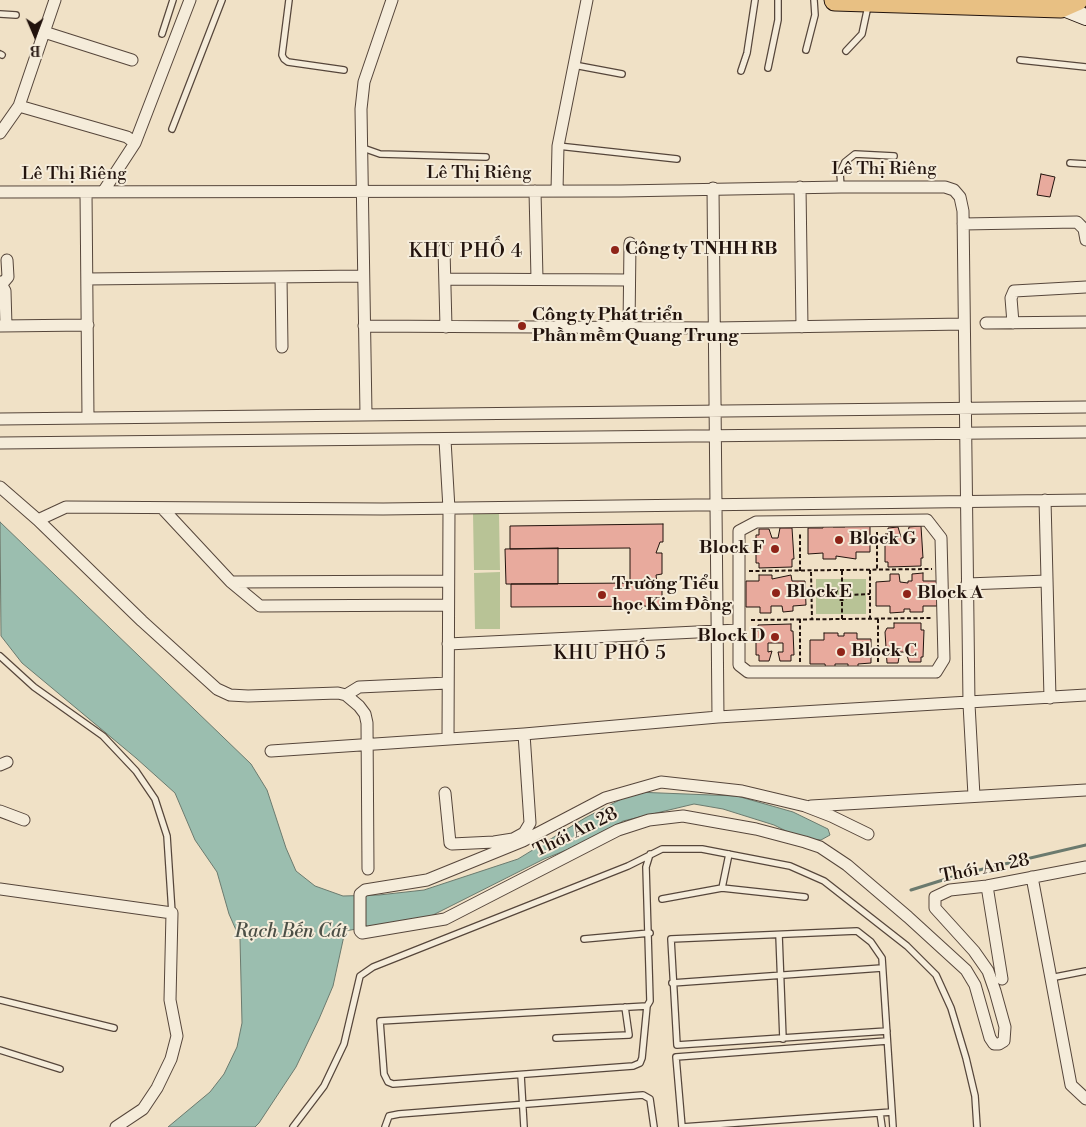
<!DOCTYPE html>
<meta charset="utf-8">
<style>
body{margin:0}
#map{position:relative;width:1086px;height:1127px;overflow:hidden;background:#f0e1c6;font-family:"Libre Bodoni",serif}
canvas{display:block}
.north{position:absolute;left:10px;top:10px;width:50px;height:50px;-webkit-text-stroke:4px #f5ecda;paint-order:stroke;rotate:179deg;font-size:14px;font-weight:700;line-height:20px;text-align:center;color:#22130d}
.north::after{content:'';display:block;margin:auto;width:18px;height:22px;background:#22130d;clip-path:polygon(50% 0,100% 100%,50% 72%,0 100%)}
</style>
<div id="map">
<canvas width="1086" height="1127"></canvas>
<div class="north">B</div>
</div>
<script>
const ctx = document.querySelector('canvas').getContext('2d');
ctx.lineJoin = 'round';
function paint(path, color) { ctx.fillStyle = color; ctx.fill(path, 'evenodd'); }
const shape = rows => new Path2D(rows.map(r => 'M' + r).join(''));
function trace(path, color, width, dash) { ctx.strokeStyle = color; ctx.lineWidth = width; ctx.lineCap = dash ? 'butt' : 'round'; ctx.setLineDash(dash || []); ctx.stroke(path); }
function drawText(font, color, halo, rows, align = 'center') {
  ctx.font = font + ' "Libre Bodoni",serif'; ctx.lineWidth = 4; ctx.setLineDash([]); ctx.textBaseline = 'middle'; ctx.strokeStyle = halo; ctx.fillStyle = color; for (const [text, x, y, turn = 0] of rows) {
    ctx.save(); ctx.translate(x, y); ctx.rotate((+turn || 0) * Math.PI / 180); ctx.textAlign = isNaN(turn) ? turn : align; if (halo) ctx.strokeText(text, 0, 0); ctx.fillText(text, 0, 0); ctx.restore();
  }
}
const green = shape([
 [473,514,499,514,500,570,474,570],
 [500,572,500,629,475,629,474,573],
 [816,579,866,579,866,614,816,614]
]);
const water = shape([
 [0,522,251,764,267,790,286,848,296,871,315,886,343,896,379,895,424,890,518,859,585,818,635,792,737,796,793,812,828,829,830,835,821,840,800,838,774,825,723,809,694,804,623,821,594,839,544,859,431,916,345,931,333,986,319,1019,296,1067,259,1123,255,1127,168,1127,210,1092,224,1074,237,1047,242,1023,240,939,229,914,217,872,195,840,175,793,136,758,22,663,1,636,0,522]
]);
const stream = shape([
 [911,890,962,874,1086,845]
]);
const building = shape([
 [1041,174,1055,177,1050,197,1037,195,1041,174],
 [823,523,833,523,833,527,845,527,845,523,855,523,855,526,870,526,870,552,856,552,856,559,836,556,836,559,823,559,823,553,808,554,808,528,823,528,823,523],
 [663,524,663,542,660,542,656,553,662,553,662,574,656,575,657,583,659,582,659,588,662,588,662,606,511,607,511,584,630,583,630,548,510,549,510,526,663,524],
 [921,526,923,558,921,558,921,566,888,567,888,562,885,562,885,534,888,534,888,528,898,527,901,537,907,537,909,527,921,526],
 [780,528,792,528,794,559,792,559,792,567,759,568,759,563,756,563,756,535,759,535,759,529,769,529,772,538,778,538,780,528],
 [558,548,558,584,506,584,505,549,558,548],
 [923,573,923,581,937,581,937,606,923,606,923,612,910,612,910,609,904,609,904,612,890,613,890,606,876,606,876,582,890,581,890,574,899,574,900,582,908,583,908,581,912,581,912,574,923,573],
 [759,575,772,575,772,579,791,575,792,581,805,581,806,605,793,606,793,611,783,612,782,606,771,606,771,613,760,613,760,607,746,607,746,581,759,581,759,575],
 [894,623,921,623,921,630,924,630,923,657,921,657,921,662,909,662,906,652,900,652,898,663,887,663,885,632,887,628,894,628,894,623],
 [791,624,791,631,793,631,794,655,791,655,791,661,780,661,778,652,783,652,783,643,768,643,768,652,772,651,769,661,759,661,759,655,756,655,756,631,758,631,758,625,791,624],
 [824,633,838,633,838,636,844,636,844,633,857,633,857,639,871,639,871,663,858,664,858,670,848,670,848,664,835,664,835,670,826,670,825,664,810,664,810,640,824,640,824,633]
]);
const path = shape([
 [877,532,877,570],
 [870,570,870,619],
 [749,571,932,569],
 [800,571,800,533],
 [811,572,812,619],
 [842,588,842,571],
 '836 594a6 6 0 1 1 12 0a6 6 0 1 1-12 0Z',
 [811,595,836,595],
 [848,595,870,594],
 [842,619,842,600],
 [878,619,878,662],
 [751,620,933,618],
 [800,662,800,619]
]);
const lane = shape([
 [289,0,282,55,284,59,288,62,344,70],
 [0,14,16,15],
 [162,34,173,0],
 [806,50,815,15,814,0],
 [846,51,862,34,868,6],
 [0,54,2,55],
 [1020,60,1086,67],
 [574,65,622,74],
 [768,68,778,20,778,0],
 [741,71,747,53,755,0],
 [172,129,222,0],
 [558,146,677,159],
 [363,148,380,154,486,157],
 [1070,163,1086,164],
 [841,187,840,173,845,162,855,154,894,156],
 [0,656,34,687,103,736,136,771,155,799,167,836,172,913],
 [722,888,805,897],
 [662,899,722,888,729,854],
 [779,935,783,1039],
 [584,939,650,933],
 [1050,978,1086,971],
 [672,983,882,968],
 [0,1000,114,1028],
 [647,1006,642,1058,640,1063,633,1066,393,1084,388,1082,384,1074,380,1021,647,1006,650,1001,646,867,650,854],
 [887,1031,677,1045,671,939,857,931,871,942,882,958,893,1127],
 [556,1038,629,1035,625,1007],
 [0,1050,60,1069],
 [521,1075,524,1127],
 [880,1113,882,1127],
 [293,1127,324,1086,344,1044,360,976,373,967,628,866,662,849,702,849,790,866,824,881,907,946,936,975,951,1008,966,1058,975,1096,977,1127],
 [385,1127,389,1116,399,1114,643,1095,650,1099,654,1127],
 [682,1127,676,1057,887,1041],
 [682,1127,892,1112]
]);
const street = shape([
 [44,32,132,60],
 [19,106,127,137,135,143,103,192],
 [0,133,19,106,55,0],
 [135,143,190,0],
 [800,187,802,327],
 [713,188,718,717],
 [535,191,537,279],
 [557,191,558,146,587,0],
 [0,192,621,191,841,187,945,187,954,190,960,197,963,211,969,704,974,796],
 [86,192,88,418],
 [963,224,1077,222,1084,229,1086,240],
 [444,249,446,327],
 [281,277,282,347],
 [87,279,363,276],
 [445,279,629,280],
 [0,282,5,291,6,326],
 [2,284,8,277,7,260],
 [986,323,1086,322],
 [1013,323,1011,298,1014,291,1086,287],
 [0,326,88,325],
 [364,326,715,328,964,324],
 [629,327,630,243],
 [366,414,361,109,364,82,392,0],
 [0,419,1086,407],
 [445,440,449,509,448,739],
 [0,443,1086,432],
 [0,487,38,520,142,621,217,689,230,695,248,696,338,693,346,695,359,706,365,714,367,723,368,869],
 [1045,500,1050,698],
 [163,509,231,582,260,606,448,605],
 [38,520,66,507,383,509,1086,500],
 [927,520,941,538,944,659,936,672,748,672,739,665,739,531,756,522,927,520],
 [231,582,448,581],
 [967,584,1047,581],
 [448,644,738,630],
 [346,695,359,687,448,683],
 [271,751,524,734,718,717,1086,695],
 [0,765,7,762],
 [445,793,450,843,452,844,494,842,513,839,524,833,530,823,524,734],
 [811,806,1086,790],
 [0,811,24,820],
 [868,834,831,816,805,806,742,791,661,782,605,798,523,841,427,880,365,890,360,894,360,931,362,933,445,919,618,830,649,820,683,816,756,829,805,842,820,847,847,865,908,917,966,970,975,985,990,1038,994,1044,999,1044,1004,1041,1005,1027,995,991,988,971,974,951,935,908,935,897,950,890,987,886,1086,867],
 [1032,877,1071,1085,1086,1099],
 [987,886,1002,979],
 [0,889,172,913,170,1000,177,1036,171,1059,157,1088,143,1109,116,1127]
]);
const secondary = shape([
 [1061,7,1086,17]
]);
const highway = shape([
 [835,0,1061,7,1077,0]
]);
const markers = [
 [615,250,5,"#8f2418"],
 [522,326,5,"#8f2418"],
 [839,540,5,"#8f2418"],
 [775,549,5,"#8f2418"],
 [776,593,5,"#8f2418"],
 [907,594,5,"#8f2418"],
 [602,595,5,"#8f2418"],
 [775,637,5,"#8f2418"],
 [841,652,5,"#8f2418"]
];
const streetNames = [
 ["Lê Thị Riêng",884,170],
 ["Lê Thị Riêng",479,174],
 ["Lê Thị Riêng",74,175],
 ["Thới An 28",576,833,-26],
 ["Thới An 28",985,869,-11]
];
const poiNames = [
 ["Công ty TNHH RB",625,250],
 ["Công ty Phát triển",532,316],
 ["Phần mềm Quang Trung",532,337],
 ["Block G",849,540],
 ["Block F",765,549,"right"],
 ["Trường Tiểu",612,585],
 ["học Kim Đồng",612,606],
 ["Block E",786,593],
 ["Block A",917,594],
 ["Block D",765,637,"right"],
 ["Block C",851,652]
];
const neighbourhoodNames = [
 ["KHU PHỐ 4",466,252],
 ["KHU PHỐ 5",610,654]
];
const waterNames = [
 ["Rạch Bến Cát",291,932]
];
paint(green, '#b8c396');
paint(water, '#9bbeaf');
trace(water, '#6b7a6e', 1);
trace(stream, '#6b7a6e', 3);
paint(building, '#e8aa9d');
trace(building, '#22130d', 1);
trace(lane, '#56463b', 8);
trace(street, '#56463b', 13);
trace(secondary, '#22130d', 18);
trace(highway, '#22130d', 23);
trace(path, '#22130d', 2, [4, 2.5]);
trace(lane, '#f5ecda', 5.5);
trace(street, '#f5ecda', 11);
trace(secondary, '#f5ecda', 16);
trace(highway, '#e8c083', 21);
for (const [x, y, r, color] of markers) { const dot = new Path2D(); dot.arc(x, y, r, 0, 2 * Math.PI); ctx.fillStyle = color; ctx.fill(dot); trace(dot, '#f5ecda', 2); }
drawText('18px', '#22130d', '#f5ecda', streetNames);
drawText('bold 18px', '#22130d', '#f5ecda', poiNames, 'left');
ctx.letterSpacing = '1px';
drawText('19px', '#22130d', '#f5ecda', neighbourhoodNames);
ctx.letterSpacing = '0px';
drawText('italic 19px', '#4c4f46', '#f5ecda', waterNames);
</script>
